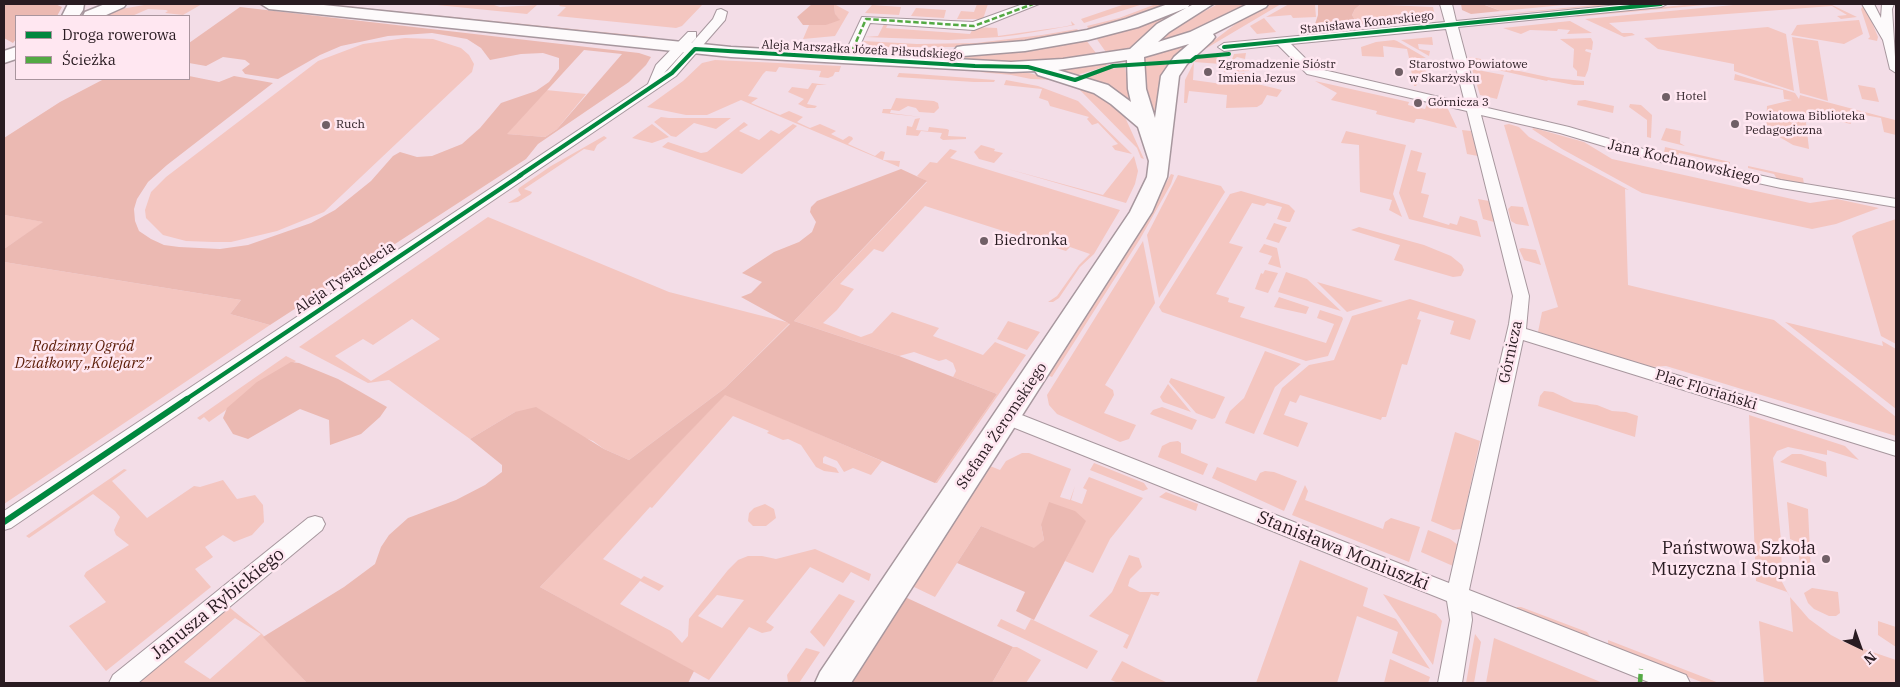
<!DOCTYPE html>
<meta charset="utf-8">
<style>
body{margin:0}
#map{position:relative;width:1900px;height:687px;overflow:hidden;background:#f3dde7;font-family:"IBM Plex Serif",serif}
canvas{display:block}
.frame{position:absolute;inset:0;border:5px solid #291b21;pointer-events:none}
.legend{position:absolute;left:15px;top:15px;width:175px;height:65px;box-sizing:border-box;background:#ffe7f1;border:1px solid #a9959e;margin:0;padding:6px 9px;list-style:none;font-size:15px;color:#291b21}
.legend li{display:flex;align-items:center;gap:10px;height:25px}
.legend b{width:25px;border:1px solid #a9959e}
.north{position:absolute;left:1835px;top:622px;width:50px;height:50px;-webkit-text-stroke:4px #ffe7f1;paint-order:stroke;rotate:138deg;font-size:14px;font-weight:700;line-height:20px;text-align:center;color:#291b21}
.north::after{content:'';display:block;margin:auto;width:18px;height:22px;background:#291b21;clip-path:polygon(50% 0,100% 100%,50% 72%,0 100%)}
</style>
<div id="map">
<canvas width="1900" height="687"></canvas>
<div class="frame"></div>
<ul class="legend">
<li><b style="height:6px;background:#00873e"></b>Droga rowerowa</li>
<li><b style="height:6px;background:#53a943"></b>Ścieżka</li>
</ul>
<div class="north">N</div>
</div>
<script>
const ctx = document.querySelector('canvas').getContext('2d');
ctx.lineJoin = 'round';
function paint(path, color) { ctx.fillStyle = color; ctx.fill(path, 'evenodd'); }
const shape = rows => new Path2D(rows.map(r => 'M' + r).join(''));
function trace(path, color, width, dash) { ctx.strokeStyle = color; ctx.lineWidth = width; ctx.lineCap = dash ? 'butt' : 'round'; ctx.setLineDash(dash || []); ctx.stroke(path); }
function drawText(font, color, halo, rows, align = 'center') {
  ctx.font = font + ' "IBM Plex Serif",serif'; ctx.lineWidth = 5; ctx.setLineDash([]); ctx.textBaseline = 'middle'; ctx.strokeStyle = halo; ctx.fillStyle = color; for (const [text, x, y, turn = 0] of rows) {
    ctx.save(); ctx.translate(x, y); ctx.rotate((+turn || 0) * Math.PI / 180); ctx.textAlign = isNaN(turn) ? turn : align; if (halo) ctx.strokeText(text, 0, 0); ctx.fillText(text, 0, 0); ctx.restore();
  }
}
const green = shape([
 [150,4,202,4,183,15,165,13,168,11,166,10,148,9,132,16,106,16,121,9],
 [302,4,325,4,652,37,650,39],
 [427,4,491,4,500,7,537,5,527,14],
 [561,4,703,4,682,26,676,28,557,16,566,7,559,6],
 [834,4,849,12,835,36,803,39,809,25,825,25,839,19,835,15],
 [977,4,988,4,983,19,957,19,961,11,974,12],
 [1125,4,1143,4,1084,23,1081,19],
 [1156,4,1170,4,1143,15,1090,31,1087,26,1119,18],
 [1218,4,1249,4,1192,33,1160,43,1157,41,1169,30],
 [1270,4,1281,4,1195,55,1242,19],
 [1289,4,1315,4,1316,17,1293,18,1291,15,1266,17],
 [1361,4,1433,7,1435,16,1432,18,1358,25,1352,15,1355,9],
 [1483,4,1574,4,1501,11],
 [1605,4,1622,4,1472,17],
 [1695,4,1715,4,1575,17,1580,15],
 [1744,4,1830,4,1857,17,1841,19,1837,16,1847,15,1832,6,1609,23,1622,33,1632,33,1635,35,1624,37,1585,19],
 [872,5,901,7,899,15,865,13],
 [1863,6,1869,15,1878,37,1877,41,1868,39,1870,37,1861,9],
 [916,8,946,10,944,18,911,16],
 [1165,16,1170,18,1131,51,1108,55,1096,38],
 [1264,18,1276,32,1257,34,1250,26],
 [1859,20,1863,34,1844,44,1791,35,1797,25],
 [1071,21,1075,25,1047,30,1016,35,1000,37,948,40,864,37,878,36,885,22,888,24,886,28,970,34,974,27,997,28,998,36,1062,27,1072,25],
 [1570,21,1592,33,1567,34,1570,30,1558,29,1557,31,1530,30,1521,34,1503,28],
 [1768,27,1786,34,1794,91,1734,71,1734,64,1658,49,1644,38],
 [1077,29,1081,33,970,47,879,47,869,45,863,41,917,44,976,43,1042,35],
 [1432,37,1433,45,1418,44,1419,49,1430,51,1429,56,1401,40],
 [1792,37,1818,41,1828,101,1800,93],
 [405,38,433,39,461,48,469,55,474,64,472,72,324,212,277,231,231,242,213,242,186,241,163,235,146,218,145,210,151,192,166,177,318,61,363,44],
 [1591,38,1593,42,1592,50,1586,49,1585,51,1591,53,1588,70,1585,77,1577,76,1577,71,1573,67,1574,49,1560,39],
 [1086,40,1099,57,1031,63,737,49,739,46,898,55,956,55,1017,51],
 [1394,40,1397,41,1426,58,1409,58,1407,49,1383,46,1384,57,1362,56,1361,47,1376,42],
 [1186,46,1172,60,1144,62,1145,56],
 [1246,53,1245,59,1237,57,1231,62,1250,67,1249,71,1224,72,1226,61,1231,62,1234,54],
 [1221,55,1221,64,1194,62,1193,80,1222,84,1224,74,1245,73,1241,80,1282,90,1277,97,1267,95,1262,104,1257,107,1226,108,1227,95,1189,91,1187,103,1184,103,1185,80,1194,62,1198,58],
 [1469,57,1481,59,1482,63,1552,78,1584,81,1584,85,1574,85,1548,80,1547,81,1471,64],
 [715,60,841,66,839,72,835,72,833,76,828,78,819,77,821,71,779,67,776,72,766,71,763,74,748,96,758,98,751,103,780,115,789,111,803,117,797,122,810,128,820,124,836,131,831,134,843,140,849,136,852,137,853,139,848,144,875,156,881,151,885,152,883,160,900,161,899,167,741,100,707,115,686,115,647,107,683,81,702,63],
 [1105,63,1107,66,1074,76,1055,70],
 [1169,63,1160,82,1156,126,1145,84,1144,65],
 [1410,64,1428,68,1416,86,1414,86],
 [1125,67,1131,104,1082,79,1109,69],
 [1472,69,1504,75,1497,99,1480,95],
 [985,70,1029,73,1057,80,1031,79,1011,75,980,72],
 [899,73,917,74,995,80,994,82,974,82,897,77],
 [1735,74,1795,93,1799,99,1800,95,1895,120,1896,135,1884,132,1881,118,1848,112,1851,124,1805,114,1809,149,1793,145,1766,129,1767,106,1792,100,1784,99,1783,90,1734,80],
 [1006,80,1038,86,1078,101,1132,154,1115,150,1112,146,1118,144,1098,123,1092,125,1087,119,1089,117,1050,106,1048,101,1039,98,1042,89,1004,85],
 [1315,81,1409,102,1408,105,1425,109,1428,102,1447,107,1457,128,1421,119,1416,119,1414,123,1376,114,1377,111,1331,100,1337,93],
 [812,83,827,85,817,85,807,104,817,106,815,108,807,108,798,104,804,99,788,92,792,87,808,89],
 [1074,84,1097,92,1124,115,1144,159,1141,158,1137,148],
 [1858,85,1875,88,1879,102,1862,99],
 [546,90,586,94,557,129,545,137,506,134],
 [896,98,934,101,938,103,939,108,934,113,919,112,916,108,908,106,899,111,891,110,890,113,921,117,882,113,883,109,891,109],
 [1585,100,1614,106,1613,113,1577,105,1578,101,1576,101],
 [1630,104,1641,105,1652,115,1651,138,1647,137,1647,120,1629,107],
 [661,117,669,118,731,118,716,129,694,123,676,137,671,136,654,122],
 [920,118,916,130,928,131,929,127,947,129,949,130,948,136,966,137,966,139,943,140,940,138,942,133,921,131,918,136,906,135,907,126,912,127,915,119],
 [744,122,748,125,739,131,759,140,771,130,779,134,793,124,797,126,742,174,662,147,668,142,701,153,707,152],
 [652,124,669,137,652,143,632,138],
 [1509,124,1519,127,1529,137,1629,190,1625,189,1628,285,1774,320,1896,417,1896,436,1666,366,1652,367,1538,332,1542,312,1558,307,1504,125],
 [1534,128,1584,142,1612,159,1810,203,1837,199,1879,208,1836,224,1812,229,1642,193,1562,149,1532,129],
 [1666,128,1681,131,1680,143,1685,146,1661,140],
 [1462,130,1471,131,1478,156,1467,154],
 [1346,131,1406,145,1393,194,1402,217,1389,210,1392,200,1360,192,1359,145,1341,143],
 [604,136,607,138,597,145,594,151,584,149,524,189,532,192,531,194,518,202,508,203,521,195,518,190,519,188,551,166],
 [981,145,995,149,994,151,1003,153,994,163,979,159,974,152],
 [1665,147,1730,162,1730,164,1679,153,1677,158,1667,156,1664,153],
 [950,149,957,151,950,158,1120,210,1094,254,1080,267,1059,298,1053,302,1048,302,1057,296,1079,265,1090,254,1070,247,1066,251,925,206,883,252,874,249,840,284,854,289,837,310,823,323,861,337,872,333,892,312,939,328,933,336,983,355,995,342,1026,355,937,483,935,483,997,394,953,377,956,371,953,363,946,359,939,361,914,352,899,356,794,321,927,182,917,176,930,162,937,163],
 [1411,150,1422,153,1417,171,1426,173,1421,193,1429,195,1423,217,1449,225,1450,223,1457,225,1460,216,1477,221,1481,237,1409,219,1399,193],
 [1134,156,1138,171,1135,184,1126,203,1008,169,1103,195],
 [1748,166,1803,178,1804,184,1777,179,1774,174,1748,168],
 [1171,174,1174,175,1171,184,1140,239,1052,377,1047,375,1135,238],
 [1178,175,1221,186,1225,192,1159,298,1147,235],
 [1241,191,1289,205,1295,211,1290,222,1287,222,1277,219,1282,207,1267,203,1264,206,1252,203,1229,243,1243,247,1216,294,1229,298,1228,302,1245,307,1240,317,1326,343,1334,324,1317,318,1320,310,1342,317,1343,319,1328,356,1306,361,1162,312,1159,307,1230,194],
 [1478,199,1489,201,1494,222,1483,219],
 [1511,206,1523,207,1529,226,1516,224,1511,221,1508,209],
 [4,215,44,222,4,249],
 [488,217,669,292,790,323,725,388,629,460,604,449,593,441,515,412,470,439,389,380,368,383,299,347],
 [412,319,440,339,371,381,335,356,363,339,373,345],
 [1896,219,1896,344,1881,336,1852,236,1857,232],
 [1274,223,1287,227,1279,243,1266,239],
 [1359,227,1424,245,1451,256,1462,265,1464,270,1461,276,1453,277,1394,260,1400,245,1351,230],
 [1143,241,1155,303,1105,385,1113,390,1114,395,1104,413,1136,425,1129,439,1120,442,1057,414,1049,405,1047,395],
 [1264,244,1277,248,1281,268,1268,264,1272,256,1259,252],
 [1522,248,1536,250,1541,265,1524,260,1519,249],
 [4,262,241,300,230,314,270,325,4,504],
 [1265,270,1278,273,1268,293,1255,289,1261,273,1263,274],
 [1286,272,1307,279,1341,311,1278,292],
 [1317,282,1383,301,1347,312],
 [1279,297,1309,307,1306,314,1274,307],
 [1410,299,1474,319,1476,321,1470,340,1450,334,1454,321,1420,311,1417,319,1421,320,1407,365,1402,364,1386,417,1382,417,1381,420,1300,395,1296,403,1290,401,1284,415,1308,423,1298,447,1263,434,1282,388,1309,365,1334,360,1352,316],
 [1008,321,1040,332,1027,350,997,339],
 [1785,322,1883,346,1882,341,1896,349,1896,409],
 [1265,351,1301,364,1275,387,1254,434,1225,423,1230,411,1244,398],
 [286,356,296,361,209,422,204,417,200,420,197,418],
 [1171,378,1225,397,1215,418,1212,419,1196,413,1169,382],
 [1168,384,1191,412,1163,402,1160,397],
 [1544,391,1553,392,1574,402,1597,405,1612,411,1626,412,1638,416,1635,437,1538,406,1540,396],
 [725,394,882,461,871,475,853,468,844,472,837,461,825,456,823,458,823,463,836,468,839,473,824,471,816,467,801,445,788,439,783,440,767,433,769,431,733,416,652,508,650,507,603,559,641,579,644,576,664,586,659,591,640,581,620,604,671,631,682,643,688,636,689,619,728,570,738,560,748,556,762,556,776,559,815,549,871,574,869,581,851,572,843,583,810,567,766,622,774,627,771,631,762,633,749,627,709,680,540,587],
 [717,595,744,600,722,628,698,616],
 [1162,407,1197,420,1192,430,1150,414,1153,410],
 [1749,415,1845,446,1859,460,1827,450,1827,455,1788,447,1777,451,1773,458,1781,540,1782,582,1790,597,1809,619,1831,635,1846,643,1896,660,1896,683,1764,683,1759,621,1793,632,1790,597,1787,592,1756,581],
 [1455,432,1480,441,1461,529,1453,530,1431,521],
 [1178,441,1181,443,1181,453,1208,464,1203,475,1158,457,1162,446,1170,442],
 [1022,453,1029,453,1071,469,1060,497,1070,500,1075,486,1071,500,1082,504,1087,490,1083,488,1089,477,1143,498,1110,539,1093,573,1065,561,1085,521,1041,525,1044,540,1034,549,981,526,935,597,912,586,990,466,1000,470,1006,461],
 [1792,454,1801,454,1826,462,1827,477,1780,462],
 [1094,463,1144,483,1148,489,1143,491,1090,470],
 [1217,467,1256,481,1260,473,1265,471,1274,472,1297,481,1284,511,1212,478],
 [124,469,127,470,112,481,147,518,194,486,200,487,223,480,237,499,255,495,263,505,264,522,252,535,234,542,223,535,205,547,213,557,195,569,211,587,106,671,69,626,106,602,84,576,86,572,129,545,116,535,114,530,120,517,115,511,93,494,29,538,26,536],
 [1305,485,1308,491,1305,500,1383,529,1385,522,1391,518,1420,527,1409,562,1292,515],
 [1166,492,1198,504,1196,511,1159,497],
 [1787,502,1808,509,1811,574,1801,570,1797,542,1790,539],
 [765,504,774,509,776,518,766,526,753,526,748,521,749,513,754,508],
 [1428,530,1450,539,1458,545,1453,566,1421,552],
 [1129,555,1139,558,1142,567,1130,579,1128,586,1140,592,1160,592,1158,596,1151,594,1127,649,1123,647,1129,635,1089,616,1112,592],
 [1300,560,1368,588,1363,606,1396,619,1430,669,1392,653,1398,632,1357,616,1337,683,1256,683],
 [1812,588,1838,592,1840,613,1836,616,1829,616,1814,609,1808,603,1804,593],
 [839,594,855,601,824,647,810,632],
 [1383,594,1436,614,1442,621,1433,665],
 [229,607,262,634,307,683,135,683],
 [235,618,261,634,210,679,184,662],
 [1517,607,1521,607,1587,632,1592,639,1515,610],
 [1001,619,1025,630,1031,619,1098,651,1087,669,997,626],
 [1878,621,1896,627,1896,647,1878,635],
 [1475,634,1481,642,1474,683,1466,683],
 [1494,638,1603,683,1486,683],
 [1608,640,1719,683,1704,683,1613,648,1608,645],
 [1013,647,1017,647,1041,660,1026,683,992,683],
 [806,648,820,652,799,683,791,683,788,682,787,675],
 [1390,659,1430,677,1428,683,1384,683],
 [1122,661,1144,672,1168,683,1118,683,1111,680]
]);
const forest = shape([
 [55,4,62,7,57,16,16,16,16,39,13,43,4,38,4,5],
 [812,4,834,4,835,14,840,20,826,25,803,25,797,17],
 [1318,4,1361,4,1355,9,1352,15,1358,25,1311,28,1315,24,1318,15],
 [1461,4,1482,4,1501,11,1471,14,1462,10],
 [240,7,639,53,651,57,646,65,629,82,538,144,526,159,270,325,230,314,241,300,4,262,4,249,43,222,4,215,4,138,60,102,104,79,189,79,189,76,219,82,234,76,273,83,167,165,148,182,137,199,134,209,135,221,139,231,151,239,164,245,179,247,220,249,248,245,311,223,335,210,371,181,393,156,400,152,417,157,432,156,462,144,480,128,501,103,536,91,549,82,559,69,559,58,543,53,521,54,490,60,481,48,467,39,432,33,388,36,341,46,320,55,278,79,245,74,242,70,250,64,245,60,223,57,206,66,189,63,189,43],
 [584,50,622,54,557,129,545,137,507,134],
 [901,169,927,181,794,321,899,356,997,394,935,483,725,395,540,587,694,671,688,683,307,683,263,637,344,587,375,564,381,547,389,535,408,518,456,500,485,485,502,472,502,465,470,439,515,412,536,407,604,449,629,460,725,388,790,324,741,297,751,293,762,282,742,273,774,252,799,242,812,232,816,222,810,212,811,207,817,201],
 [291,362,299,363,338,379,387,407,380,417,361,434,330,445,329,420,300,409,248,439,233,434,223,418,227,408,257,382],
 [1049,502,1075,511,1086,521,1034,620,1016,611,1025,592,957,563,981,526,1034,548,1044,540,1041,525],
 [905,597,1013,647,992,683,849,683]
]);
const street = shape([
 [1023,4,1039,4,974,30,870,23,857,52,849,52,847,49,862,17,973,22,1023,4],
 [1440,4,1452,4,1456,21,1629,4,1667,4,1661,7,1458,27,1479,106,1569,127,1650,151,1781,180,1896,199,1896,207,1781,188,1647,159,1560,133,1481,115,1529,296,1526,329,1896,442,1896,456,1523,340,1469,590,1686,675,1690,683,1651,683,1471,611,1472,620,1462,683,1438,683,1450,620,1447,601,1000,422,998,417,1000,412,1007,410,1014,412,1449,583,1509,324,1513,296,1467,111,1307,74,1278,45,1224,51,1218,47,1224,43,1445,22,1440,4],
 [1446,29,1465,103,1315,68,1291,44,1446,29],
 [1862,4,1874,4,1881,18,1882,4,1894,4,1892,9,1896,73,1890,69,1883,40,1862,4],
 [721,9,727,12,725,20,676,76,11,528,4,530,4,511,648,84,656,65,688,32,696,32,696,38,664,73,668,70,713,19,717,10,721,9],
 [315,516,322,518,325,524,322,530,138,683,109,683,113,675,308,518,315,516]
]);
const secondary = shape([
 [68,4,84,4,83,10,79,16,62,16,68,4],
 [105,4,126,4,124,7,104,16,83,16,85,12,105,4],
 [261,4,314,4,731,47,1011,62,1063,59,1130,49,1157,24,1186,8,1138,27,1088,40,1025,51,963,56,957,55,954,51,957,47,963,46,1025,41,1087,30,1126,19,1168,4,1190,4,1188,7,1194,4,1213,4,1169,32,1158,42,1190,32,1248,4,1268,4,1266,7,1213,34,1215,37,1212,41,1187,64,1179,76,1167,177,1152,212,851,683,815,683,820,672,1130,212,1147,177,1149,161,1138,127,1111,104,1094,93,1038,75,1035,71,1011,72,731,57,269,9,261,4],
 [1189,44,1174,57,1161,76,1155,118,1146,89,1144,57,1189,44],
 [1127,60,1128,89,1131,102,1108,85,1058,70,1127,60],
 [16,47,16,59,4,63,4,51,16,47]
]);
const quietFar1 = shape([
 [853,49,866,19,974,26,1033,4]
]);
const quiet = shape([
 [1640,683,1641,669]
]);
const cyclewayFar2 = shape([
 [1224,47,1661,4],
 [519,176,672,73,695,49,975,66,1028,67,1075,80,1113,66,1191,61,1196,57,1229,54]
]);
const cyclewayFar1 = shape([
 [185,400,521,175]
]);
const cycleway = shape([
 [4,522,187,399]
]);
const markers = [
 [1208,72,5,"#705f66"],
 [1399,72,5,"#705f66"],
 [1666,97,5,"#705f66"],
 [1418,103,5,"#705f66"],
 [1735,124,5,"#705f66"],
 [326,125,5,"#705f66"],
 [984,241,5,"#705f66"],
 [1826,559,5,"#705f66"]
];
const farStreetnames = [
 ["Stanisława Konarskiego",1367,23,-6],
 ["Aleja Marszałka Józefa Piłsudskiego",862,50,3]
];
const farPoinames = [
 ["Zgromadzenie Sióstr",1218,65],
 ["Imienia Jezus",1218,79],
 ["Starostwo Powiatowe",1409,65],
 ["w Skarżysku",1409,79],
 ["Hotel",1676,97],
 ["Górnicza 3",1428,103],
 ["Powiatowa Biblioteka",1745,117],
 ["Pedagogiczna",1745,131],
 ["Ruch",336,125]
];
const streetNames = [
 ["Jana Kochanowskiego",1684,162,13],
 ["Aleja Tysiąclecia",345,278,-34],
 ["Górnicza",1511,352,-78],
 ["Plac Floriański",1706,390,17],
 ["Stefana Żeromskiego",1002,426,-56]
];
const poiNames = [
 ["Biedronka",994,241]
];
const parkNames = [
 ["Rodzinny Ogród",83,347],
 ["Działkowy „Kolejarz”",83,364]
];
const nearPoinames = [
 ["Państwowa Szkoła",1816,549],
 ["Muzyczna I Stopnia",1816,570]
];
const nearStreetnames = [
 ["Stanisława Moniuszki",1343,551,22],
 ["Janusza Rybickiego",218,604,-39]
];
paint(green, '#f4c6c0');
paint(forest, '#ebb9b2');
trace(street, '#a7979e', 2);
trace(secondary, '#a7979e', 3);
paint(street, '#fdfafb');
paint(secondary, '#fdfafb');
trace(quietFar1, '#53a943', 2.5, [5.5, 2.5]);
trace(quiet, '#53a943', 4.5, [9, 4.5]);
trace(cyclewayFar2, '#00873e', 4);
trace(cyclewayFar1, '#00873e', 4.5);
trace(cycleway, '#00873e', 6);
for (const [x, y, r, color] of markers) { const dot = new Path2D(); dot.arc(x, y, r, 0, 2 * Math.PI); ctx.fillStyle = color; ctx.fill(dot); trace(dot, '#ffe7f1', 2); }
drawText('12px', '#291b21', '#ffe7f1', farStreetnames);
drawText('12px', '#291b21', '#ffe7f1', farPoinames, 'left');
drawText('15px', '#291b21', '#ffe7f1', streetNames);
drawText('15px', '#291b21', '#ffe7f1', poiNames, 'left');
drawText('italic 15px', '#5a1b06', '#ffe7f1', parkNames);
drawText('18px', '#291b21', '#ffe7f1', nearPoinames, 'right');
drawText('18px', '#291b21', '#ffe7f1', nearStreetnames);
</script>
